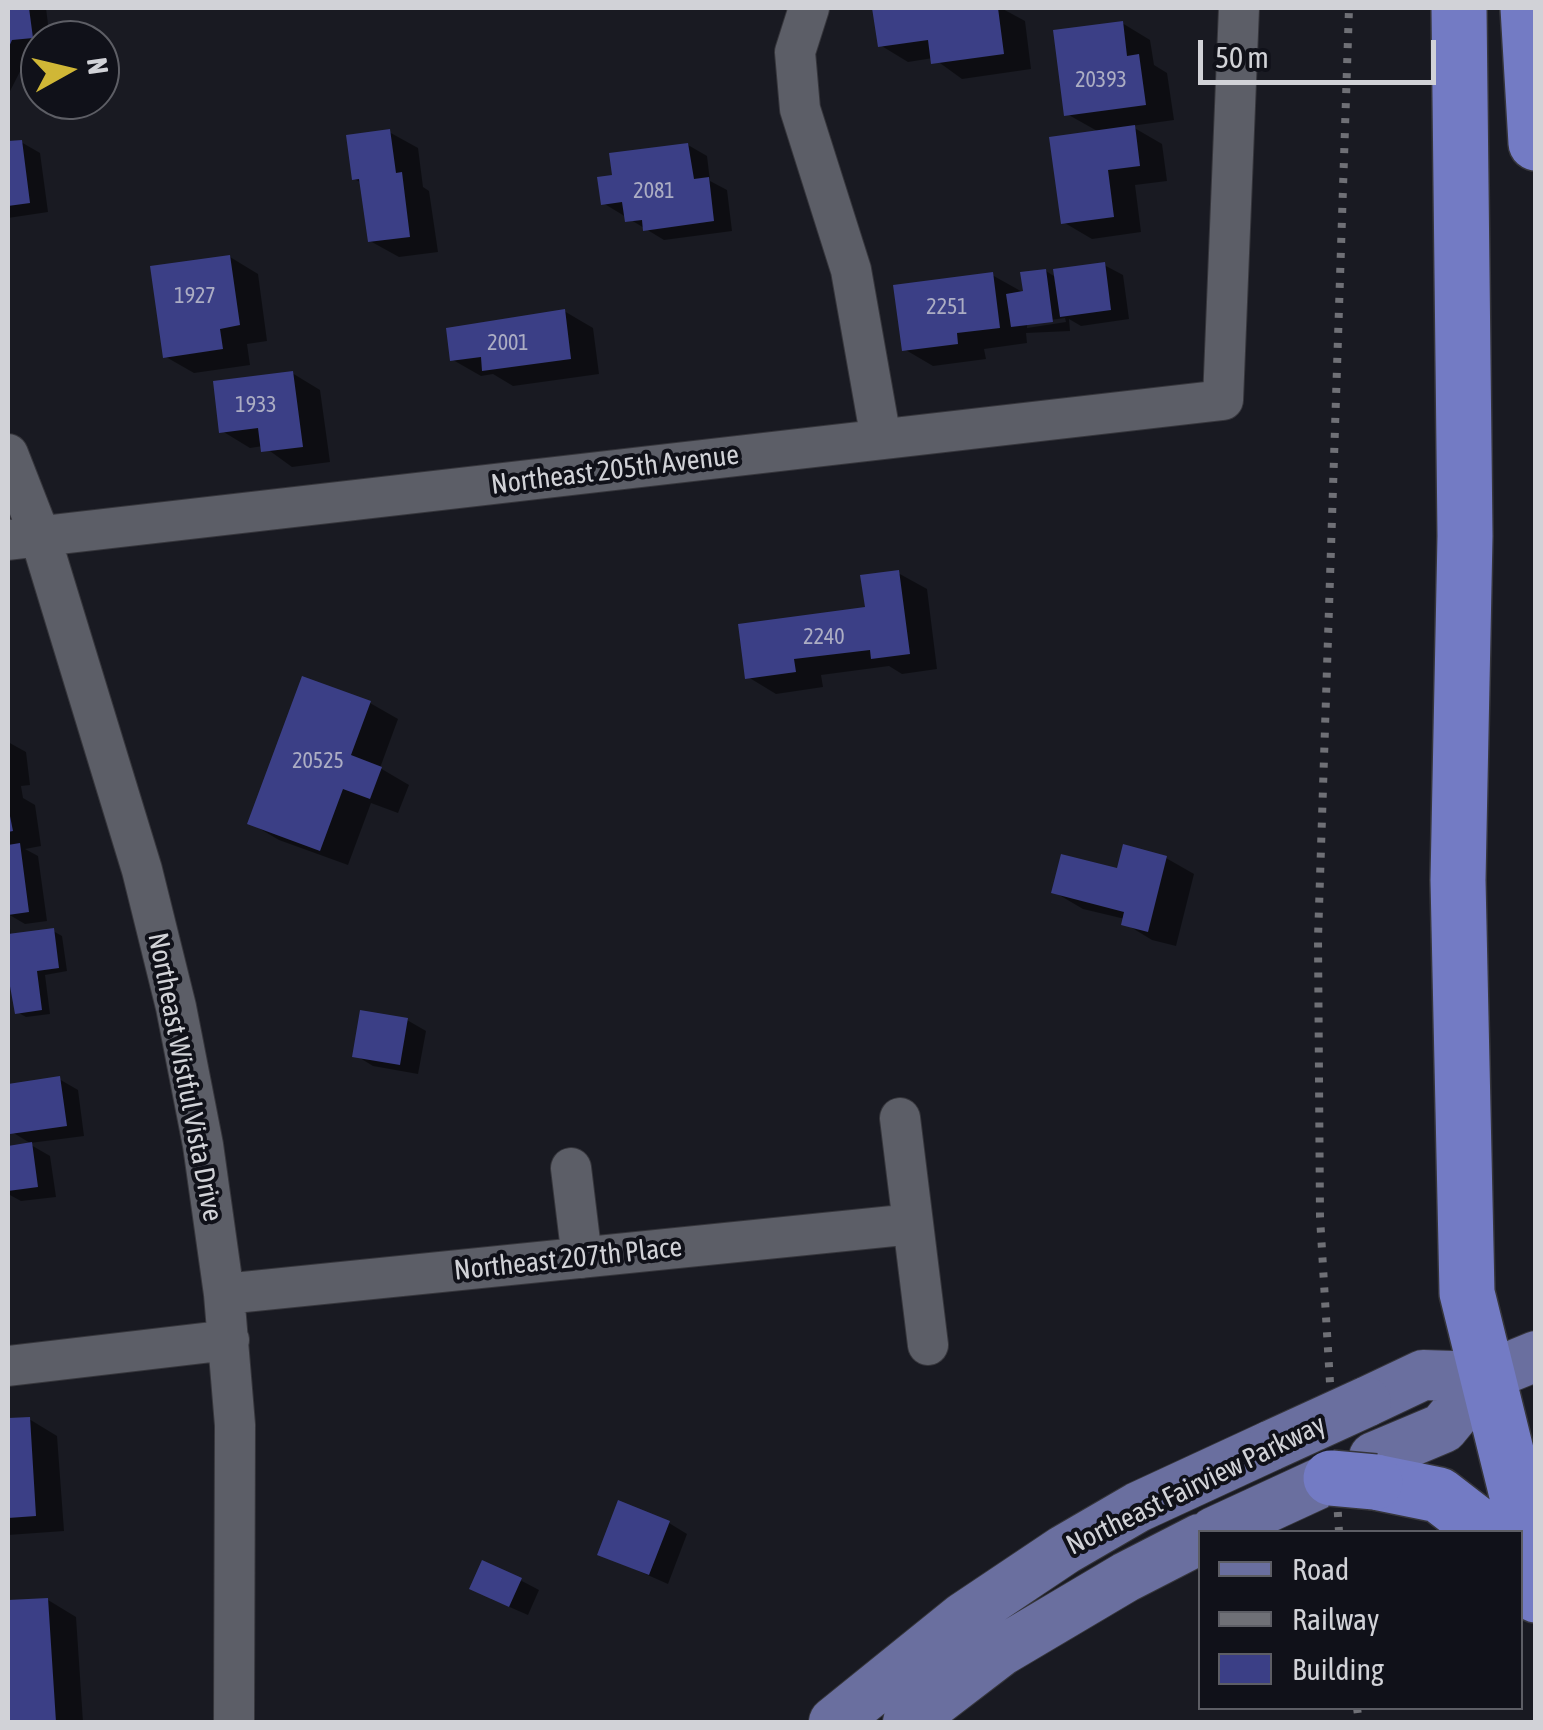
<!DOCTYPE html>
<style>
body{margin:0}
#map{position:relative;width:1543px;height:1730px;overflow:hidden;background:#191a22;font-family:"Asap Condensed",sans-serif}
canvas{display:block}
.frame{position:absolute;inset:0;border:10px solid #d1d2d7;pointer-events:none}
.legend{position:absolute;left:1198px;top:1530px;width:325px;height:180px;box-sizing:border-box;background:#101119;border:2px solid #5d5e65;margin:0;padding:12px 18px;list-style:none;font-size:30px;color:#d1d2d7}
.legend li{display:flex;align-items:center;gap:20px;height:50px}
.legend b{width:50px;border:2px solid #5d5e65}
.north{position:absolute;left:20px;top:20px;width:100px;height:100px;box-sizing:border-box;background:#101119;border:2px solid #5d5e65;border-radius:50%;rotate:82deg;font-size:28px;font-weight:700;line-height:40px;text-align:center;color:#d1d2d7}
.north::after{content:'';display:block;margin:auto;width:35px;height:45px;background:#d0b736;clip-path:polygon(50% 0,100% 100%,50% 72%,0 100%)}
.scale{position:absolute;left:1198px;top:40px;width:238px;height:45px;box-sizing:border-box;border:5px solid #d1d2d7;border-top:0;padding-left:12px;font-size:30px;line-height:35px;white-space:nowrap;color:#d1d2d7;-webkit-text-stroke:8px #101119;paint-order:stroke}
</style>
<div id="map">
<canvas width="1543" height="1730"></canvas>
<div class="frame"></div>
<ul class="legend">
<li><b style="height:12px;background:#6a6f9f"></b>Road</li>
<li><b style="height:12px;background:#6f7076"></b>Railway</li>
<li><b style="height:28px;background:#3b3f86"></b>Building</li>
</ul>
<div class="north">N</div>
<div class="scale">50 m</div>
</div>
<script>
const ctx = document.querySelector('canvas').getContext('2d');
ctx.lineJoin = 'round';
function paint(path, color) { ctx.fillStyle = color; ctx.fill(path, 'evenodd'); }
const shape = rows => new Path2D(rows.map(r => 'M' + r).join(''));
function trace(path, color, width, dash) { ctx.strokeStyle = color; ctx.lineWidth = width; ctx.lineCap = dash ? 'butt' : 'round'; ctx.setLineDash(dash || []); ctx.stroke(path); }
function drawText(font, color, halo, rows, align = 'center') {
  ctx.font = font + ' "Asap Condensed",sans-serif'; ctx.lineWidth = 8; ctx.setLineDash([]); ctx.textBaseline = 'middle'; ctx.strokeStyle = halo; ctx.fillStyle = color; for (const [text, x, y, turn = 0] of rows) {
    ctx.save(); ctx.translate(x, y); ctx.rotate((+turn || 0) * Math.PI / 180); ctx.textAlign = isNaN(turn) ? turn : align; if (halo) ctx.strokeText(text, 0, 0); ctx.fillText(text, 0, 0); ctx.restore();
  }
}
const shadow = shape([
 [8,8,46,8,50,40,40,40,40,49,31,50,8,95],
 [875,8,1001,8,1025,21,1031,69,962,79,933,58,908,62,880,45],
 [1122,23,1150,40,1154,65,1167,73,1174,120,1131,126,1162,144,1167,181,1135,185,1141,232,1092,239,1063,222,1099,132,1067,114],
 [389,132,418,148,423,187,429,191,438,252,399,257,370,241,362,183,354,179],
 [21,142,40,153,48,212,8,218,8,144],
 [688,145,707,156,710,181,727,190,732,231,664,240,603,203],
 [230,257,258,274,267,341,247,344,250,365,194,373,166,357],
 [1104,265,1123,275,1129,319,1081,326,1069,319,1070,331,1026,333,1027,343,984,349,986,359,933,366,904,349,992,275,1026,294,1046,271,1057,278],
 [1065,318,1066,322,1027,328,1027,323],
 [564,311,593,328,599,374,513,386,493,374,481,376,453,360],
 [292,373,320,390,330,462,292,467,263,446,250,448,222,431],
 [898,573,927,589,937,669,902,674,889,666,821,675,823,687,776,694,748,677,868,609],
 [370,703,398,719,380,768,409,785,398,813,371,803,348,865,279,840,250,823],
 [8,742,26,752,30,785,21,786,23,798,35,805,41,846,25,849,38,856,47,921,25,924,8,914,11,936,53,931,62,936,67,971,45,975,50,1014,26,1017,17,1012,13,979,8,979],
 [1166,858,1194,874,1176,946,1152,940,1124,923,1125,919,1083,909,1054,892],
 [407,1020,426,1031,418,1074,373,1066,355,1055],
 [59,1079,78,1090,84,1136,30,1143,12,1132,8,1086],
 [31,1145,50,1156,56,1197,21,1201,8,1194,8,1148],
 [29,1419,57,1436,64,1531,8,1535,8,1421],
 [669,1523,687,1534,668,1584,600,1554],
 [520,1580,539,1590,528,1615,491,1599],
 [48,1600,76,1617,83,1722,13,1722,8,1603]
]);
const building = shape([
 [8,8,29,8,33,38,12,40,8,49],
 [872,8,998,8,1004,54,931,64,928,40,878,47],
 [1123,21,1127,56,1139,54,1146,105,1064,116,1053,30],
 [1135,125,1140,166,1108,170,1114,217,1061,224,1049,137],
 [390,129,396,173,402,172,410,237,368,242,359,179,352,180,346,135],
 [22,140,30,203,8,206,8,141],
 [688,143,694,179,709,177,714,221,643,231,642,220,625,222,622,202,601,205,597,177,612,175,609,153],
 [230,255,240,325,220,329,223,349,163,358,150,266],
 [1105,262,1111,310,1060,317,1053,269],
 [1046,269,1053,322,1011,327,1006,294,1023,291,1020,272],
 [993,272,1000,328,957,333,958,344,902,351,893,285],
 [565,309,571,359,482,371,481,357,450,361,446,328],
 [293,371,303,447,261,452,258,428,219,433,213,381],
 [899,570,910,654,871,659,870,650,794,659,796,672,745,679,738,624,865,607,860,575],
 [302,676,371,701,351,755,382,767,370,799,343,789,320,851,247,824],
 [8,806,13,831,8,832],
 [20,843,29,912,8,915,8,845],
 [1123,844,1167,856,1148,932,1121,925,1124,912,1051,893,1061,854,1117,868],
 [54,928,59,968,37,971,42,1010,15,1014,8,975,8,934],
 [360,1010,408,1018,400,1065,352,1057],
 [60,1076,67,1126,10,1134,8,1084],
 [32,1142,38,1187,8,1191,8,1146],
 [30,1417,36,1516,8,1518,8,1418],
 [618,1500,670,1521,649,1575,597,1555],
 [482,1560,522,1578,509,1607,469,1589],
 [48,1598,56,1722,10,1722,8,1600]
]);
const minor = shape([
 [809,8,795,52,800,109,851,270,881,439],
 [8,454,40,536,142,870,176,1007,203,1145,224,1294,235,1425,234,1722],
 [8,540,1223,400,1239,8],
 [900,1118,928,1345],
 [571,1168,582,1258],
 [224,1294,913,1224],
 [8,1366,229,1340]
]);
const major = shape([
 [1366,1402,1423,1375,1485,1377,1536,1356],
 [1374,1457,1443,1428,1485,1377],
 [1214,1532,1331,1478],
 [834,1722,964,1617,1064,1550,1138,1507,1272,1445],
 [908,1722,1001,1651,1126,1577,1200,1539]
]);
const highway = shape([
 [1459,8,1465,536,1458,880,1467,1293,1531,1552,1536,1595],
 [1528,8,1536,143],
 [1375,1482,1439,1495,1487,1532]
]);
const rail = shape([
 [1339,1532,1320,1217,1318,938,1349,8],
 [1357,1708,1359,1722]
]);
const majorBridge = shape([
 [1272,1445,1366,1402]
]);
const highwayBridge = shape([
 [1331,1478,1375,1482]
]);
const numberNames = [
 ["20393",1101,80],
 ["2081",654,191],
 ["1927",195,296],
 ["2251",947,307],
 ["2001",508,343],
 ["1933",256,405],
 ["2240",824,637],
 ["20525",318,761]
];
const streetNames = [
 ["Northeast 205th Avenue",615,470,-7],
 ["Northeast Wistful Vista Drive",185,1077,79],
 ["Northeast 207th Place",568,1259,-6],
 ["Northeast Fairview Parkway",1196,1485,-26]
];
paint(shadow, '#0007');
paint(building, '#3b3f86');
trace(minor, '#36363c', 42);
trace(major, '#36363c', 52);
trace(highway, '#36363c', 58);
trace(minor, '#5c5e67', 40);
trace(major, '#6a6f9f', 50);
trace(highway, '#737bc4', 55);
trace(rail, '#6f7076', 8, [5, 10]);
trace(majorBridge, '#36363c', 52, []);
trace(highwayBridge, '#36363c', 58, []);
trace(majorBridge, '#6a6f9f', 50);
trace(highwayBridge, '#737bc4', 55);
drawText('22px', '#acadc3', null, numberNames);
drawText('28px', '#d1d2d7', '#101119', streetNames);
</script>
